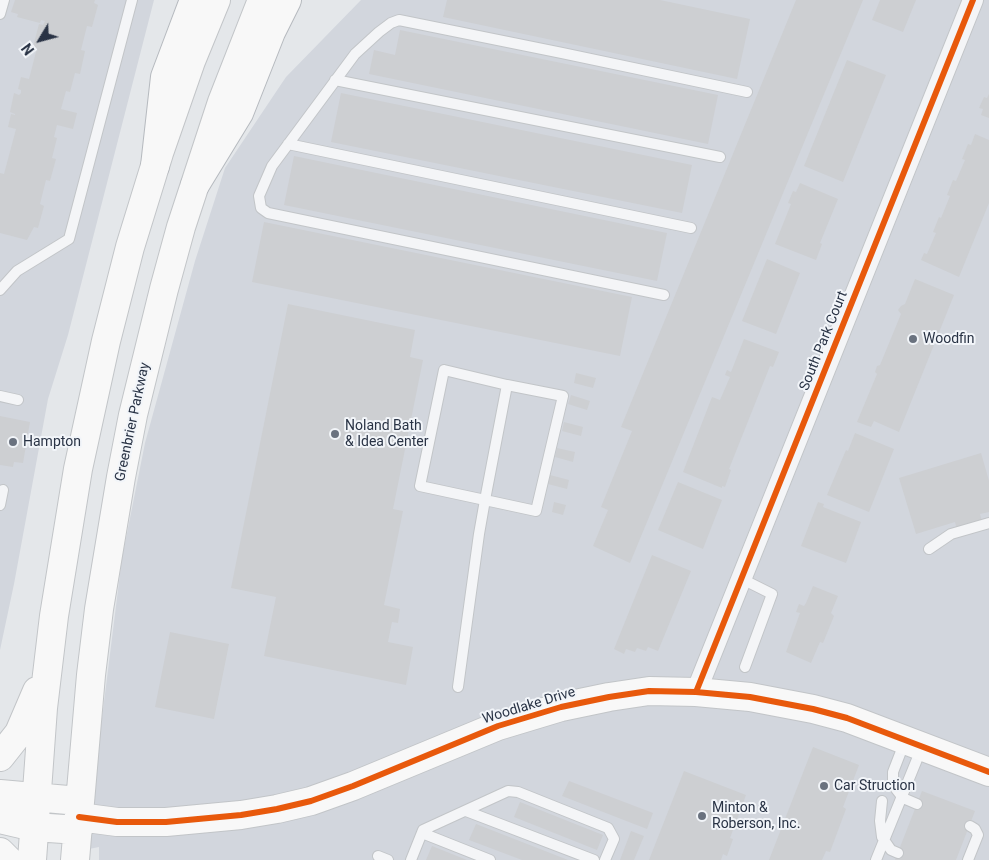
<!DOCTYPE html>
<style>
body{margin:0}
#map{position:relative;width:989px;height:860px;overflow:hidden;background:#e4e7ea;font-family:Roboto,sans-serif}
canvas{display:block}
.north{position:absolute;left:15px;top:15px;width:50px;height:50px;-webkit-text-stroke:4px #f2f5f9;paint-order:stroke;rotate:233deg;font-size:14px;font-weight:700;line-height:20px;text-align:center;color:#293345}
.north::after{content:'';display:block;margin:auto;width:18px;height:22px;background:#293345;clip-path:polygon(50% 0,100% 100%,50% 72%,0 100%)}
</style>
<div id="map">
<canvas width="989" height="860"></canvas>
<div class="north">N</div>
</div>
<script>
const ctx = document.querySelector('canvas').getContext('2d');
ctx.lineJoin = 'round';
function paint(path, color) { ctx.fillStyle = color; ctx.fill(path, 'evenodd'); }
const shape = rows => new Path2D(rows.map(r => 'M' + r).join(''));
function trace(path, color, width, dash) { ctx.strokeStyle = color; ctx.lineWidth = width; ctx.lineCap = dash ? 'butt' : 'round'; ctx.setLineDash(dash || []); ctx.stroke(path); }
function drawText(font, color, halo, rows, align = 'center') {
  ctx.font = font + ' Roboto,sans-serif'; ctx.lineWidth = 4; ctx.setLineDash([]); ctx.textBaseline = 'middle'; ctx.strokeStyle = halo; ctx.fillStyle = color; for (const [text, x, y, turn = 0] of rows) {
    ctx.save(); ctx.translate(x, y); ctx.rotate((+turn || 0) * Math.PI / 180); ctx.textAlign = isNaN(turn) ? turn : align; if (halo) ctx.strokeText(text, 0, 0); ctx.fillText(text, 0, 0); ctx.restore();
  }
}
const built = shape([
 [4,0,154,0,68,335,48,399,14,584,0,650,0,14],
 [361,0,989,0,989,860,99,860,99,847,89,849,95,774,122,558,145,443,195,261,225,168,286,77]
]);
const building = shape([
 [15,0,95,0,94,3,98,5,92,27,87,26,81,50,85,51,80,74,75,73,70,92,66,91,61,109,77,113,73,129,57,125,54,137,57,138,52,158,56,159,50,181,46,180,40,204,44,206,38,228,34,227,27,240,0,233,0,173,4,174,16,129,8,127,11,114,15,115,15,114,10,112,14,93,19,95,21,93,21,90,18,89,21,77,29,79,37,48,33,47,39,24,43,25,45,21,41,20,40,23,17,17,18,14,11,12],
 [447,0,660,0,750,19,737,79,443,17],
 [796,0,863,0,630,563,593,546,608,510,601,507,632,431,621,427],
 [880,0,916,0,903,32,872,20],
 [400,30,718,95,708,144,369,74,374,50,395,55],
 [847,60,886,75,843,182,804,166],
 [341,93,692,165,682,213,331,142],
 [989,94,989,118,981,115,983,109,979,108,984,97,987,98],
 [975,134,989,140,989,203,959,277,921,260,924,253,927,254,936,233,933,232,939,217,941,218,950,196,947,195,953,180,956,181,965,160,962,159,968,144,971,145],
 [294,156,667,233,657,281,284,205],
 [800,183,838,199,820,243,822,244,816,260,775,244,791,204,788,203,793,191,796,192],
 [264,222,632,297,620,356,252,282],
 [767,259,800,273,776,334,742,321],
 [915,279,954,295,899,432,874,421,871,427,857,422,877,374,875,372,877,366,880,365,901,314,898,310,901,306,905,304],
 [288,304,415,330,410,357,423,360,393,509,403,511,384,605,400,609,398,623,392,622,388,642,413,647,406,685,264,656,276,597,231,588],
 [744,339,779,352,773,367,770,366,729,469,731,470,725,487,722,486,722,488,683,472,712,397,720,400,730,377,725,375,727,370,731,372],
 [576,373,596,378,593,388,574,383],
 [571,395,590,401,587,410,568,404],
 [0,416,30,422,23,463,14,462,13,467,0,465],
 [564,422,583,427,581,436,562,431],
 [855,433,894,449,869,512,827,495,846,450,848,451],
 [557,448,575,452,573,462,555,457],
 [981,453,989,481,989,512,980,514,984,529,959,536,955,522,916,534,899,478],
 [550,475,569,480,567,489,548,484],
 [678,482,722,500,703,549,658,530],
 [554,502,566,505,563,515,552,512],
 [818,502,824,504,823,507,861,522,846,563,801,546],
 [652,555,691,571,658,651,648,647,646,651,637,648,635,652,626,649,624,654,614,649],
 [813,586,838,596,831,613,834,616,823,643,820,642,811,663,786,652,800,613,796,612,799,604,804,606,806,603],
 [170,632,229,644,214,719,155,707],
 [813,747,859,765,843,807,846,809,830,852,826,851,822,860,769,860],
 [684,771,746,795,730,838,733,839,727,856,723,854,721,860,649,860],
 [569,781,653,813,647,829,562,796],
 [922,791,975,811,956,860,895,860],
 [520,802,603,835,597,850,514,817],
 [476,824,568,860,522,860,469,840],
 [631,831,644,836,634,860,620,860],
 [432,846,467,860,426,860]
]);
const lane = shape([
 [0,14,4,0],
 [335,80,720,157],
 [288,144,691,228],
 [0,290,17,271,69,239,132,0],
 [664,295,268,213,261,208,259,196,272,166,355,54,379,32,391,23,399,20,562,53,747,92],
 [0,396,18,400],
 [0,505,3,490],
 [929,549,951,534,989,523],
 [742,579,772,594,745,667],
 [458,687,479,534,485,500,507,385,563,396,536,511,485,500,420,486,444,370,507,385],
 [905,741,893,772,893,781,896,789,903,798,917,804],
 [882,801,880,821,882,837,891,850,898,853],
 [466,811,594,860],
 [422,833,490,860],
 [378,856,388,860],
 [411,860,423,830,508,791,518,792,608,828,614,839,605,860],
 [876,860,922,747],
 [968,860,978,835,975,829,970,826]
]);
const street = shape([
 [696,692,973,0]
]);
const secondary = shape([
 [0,757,19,733,37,691],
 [0,794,79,801],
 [79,817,117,822,166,822,241,815,277,809,311,801,353,786,498,726,561,707,609,697,649,691,696,692,750,697,813,709,847,718,989,772],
 [0,819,34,827,78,830],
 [0,852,8,860],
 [32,860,43,708,54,616,78,469,106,341,130,247,159,153,191,61,216,0],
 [75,860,91,675,99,609,121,477,133,415,164,289,181,227,222,102,262,0]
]);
const highway = shape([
 [155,166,165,77,194,0],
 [195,185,239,113,271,32,287,0]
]);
const cycleway = shape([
 [696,692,973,0],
 [79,817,117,822,166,822,241,815,277,809,311,801,353,786,498,726,561,707,609,697,649,691,696,692,750,697,813,709,847,718,989,772]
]);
const markers = [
 [913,339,5,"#6a727f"],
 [335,434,5,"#6a727f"],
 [13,442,5,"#6a727f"],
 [824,786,5,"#6a727f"],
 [702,816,5,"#6a727f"]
];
const poiNames = [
 ["Woodfin",923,339],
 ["Noland Bath",345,426],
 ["& Idea Center",345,442],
 ["Hampton",23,442],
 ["Car Struction",834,786],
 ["Minton &",712,808],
 ["Roberson, Inc.",712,824]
];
const streetNames = [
 ["South Park Court",824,341,-68],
 ["Greenbrier Parkway",133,422,-78],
 ["Woodlake Drive",529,706,-17]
];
paint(built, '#d2d6dd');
paint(building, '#cdcfd2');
trace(lane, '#c2c5c8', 12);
trace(street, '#c2c5c8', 22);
trace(secondary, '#c2c5c8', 30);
trace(highway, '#b6babf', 30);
trace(lane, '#f4f5f7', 10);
trace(street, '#f4f5f7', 20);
trace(secondary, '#f8f8f8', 28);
trace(highway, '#f8f8f8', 28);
trace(cycleway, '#e8590c', 6);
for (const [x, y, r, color] of markers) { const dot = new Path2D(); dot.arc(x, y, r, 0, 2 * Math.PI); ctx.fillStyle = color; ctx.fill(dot); trace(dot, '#f2f5f9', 2); }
drawText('14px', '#293345', '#f2f5f9', poiNames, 'left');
drawText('14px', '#293345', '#f2f5f9', streetNames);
</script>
